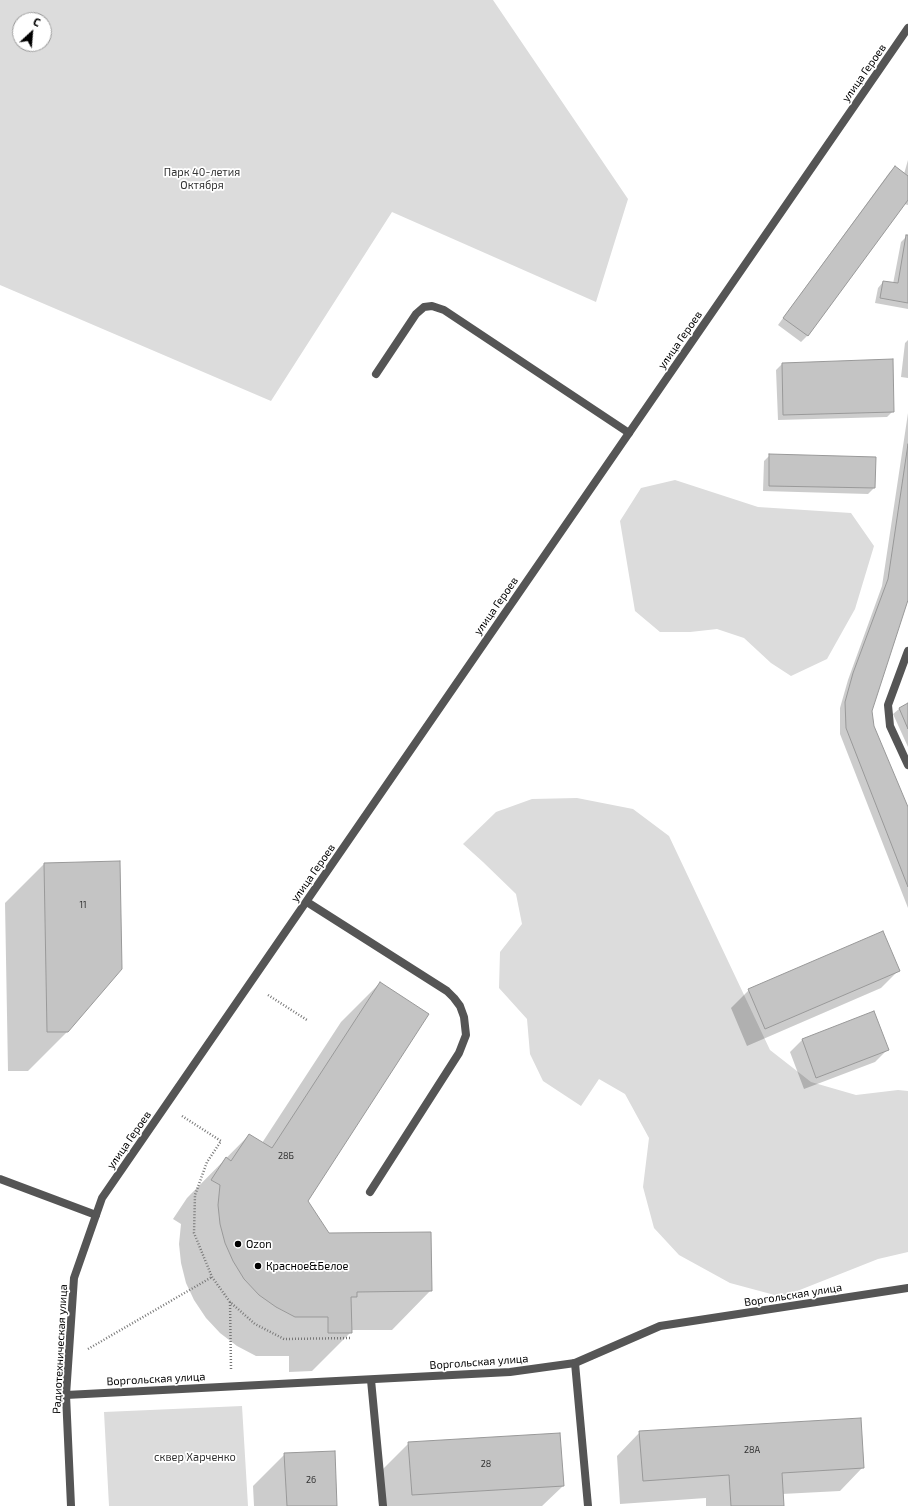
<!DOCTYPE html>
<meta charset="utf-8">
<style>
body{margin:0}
#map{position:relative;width:908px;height:1506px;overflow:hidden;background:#fff;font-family:"Exo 2",sans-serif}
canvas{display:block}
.north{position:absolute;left:12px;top:12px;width:40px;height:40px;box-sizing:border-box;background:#fff;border:1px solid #999;border-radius:50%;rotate:26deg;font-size:11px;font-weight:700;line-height:16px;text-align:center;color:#000}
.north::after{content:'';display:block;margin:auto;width:14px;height:18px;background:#000;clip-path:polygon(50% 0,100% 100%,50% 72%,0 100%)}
</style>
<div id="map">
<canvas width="908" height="1506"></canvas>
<div class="north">С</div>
</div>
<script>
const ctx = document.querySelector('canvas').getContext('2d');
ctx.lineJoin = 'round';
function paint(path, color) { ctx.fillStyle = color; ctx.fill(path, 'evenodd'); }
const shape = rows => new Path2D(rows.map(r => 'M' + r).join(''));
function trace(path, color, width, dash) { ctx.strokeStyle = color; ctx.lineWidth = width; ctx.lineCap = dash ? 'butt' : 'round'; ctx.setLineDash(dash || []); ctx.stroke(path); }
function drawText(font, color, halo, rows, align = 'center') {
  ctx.font = font + ' "Exo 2",sans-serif'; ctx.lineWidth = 3.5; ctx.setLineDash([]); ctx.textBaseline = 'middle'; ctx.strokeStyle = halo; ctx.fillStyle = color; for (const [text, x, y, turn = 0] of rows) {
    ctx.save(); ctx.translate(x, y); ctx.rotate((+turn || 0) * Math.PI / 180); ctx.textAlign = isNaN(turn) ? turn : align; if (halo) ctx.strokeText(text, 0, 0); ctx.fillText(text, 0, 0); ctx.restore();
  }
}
const green = shape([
 [0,0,493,0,628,199,596,302,392,212,271,401,0,285],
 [20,20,44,20,44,44,20,44],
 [675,480,758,507,851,513,874,546,855,609,827,659,791,676,771,663,744,638,717,629,690,632,660,632,635,611,620,521,641,488],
 [577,798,633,809,669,836,770,1050,811,1082,856,1095,898,1090,908,1091,908,1252,878,1259,782,1297,730,1283,679,1255,654,1228,643,1187,649,1138,625,1094,599,1079,581,1106,543,1081,530,1054,527,1019,499,988,500,952,522,924,516,894,483,862,463,844,496,812,532,799],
 [242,1406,248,1506,109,1506,104,1412]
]);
const shadow = shape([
 [908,160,908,205,904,204,807,336,801,342,778,325,889,173,895,167,904,174],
 [907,236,908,236,908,309,875,303,878,288,883,282,893,284,901,242],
 [908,340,908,378,901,377,905,343],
 [782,364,893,411,887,417,778,420,776,370],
 [908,413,908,597,871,711,873,726,908,810,908,908,840,734,840,708,848,680,882,586],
 [770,455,875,458,874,488,868,494,763,491,764,461],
 [908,705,908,747,893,714,899,709],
 [44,864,68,1031,28,1071,8,1071,5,903],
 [899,970,881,988,747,1046,731,1008,749,990],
 [380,983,307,1201,328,1234,431,1290,392,1330,351,1330,351,1332,312,1371,289,1372,289,1356,256,1356,237,1346,220,1333,206,1318,194,1300,186,1283,181,1263,179,1244,181,1224,173,1219,187,1198,249,1135,262,1143,341,1022],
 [873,1013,888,1049,875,1062,804,1089,790,1052,802,1040],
 [640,1432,863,1467,840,1491,782,1494,783,1506,706,1506,706,1498,620,1504,617,1456],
 [409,1443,563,1486,542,1506,379,1506,377,1475],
 [285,1454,336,1506,254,1506,253,1486]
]);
const building = shape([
 [895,166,908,176,908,200,808,336,783,318,895,166],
 [906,235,908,235,908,303,880,298,883,281,898,283,906,235],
 [893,359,894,412,783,415,782,363,893,359],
 [908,444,908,600,872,711,874,726,908,807,908,887,846,728,845,702,853,673,888,579,908,444],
 [769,454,876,457,875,488,769,486,769,454],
 [908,703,908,729,899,708,908,703],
 [120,861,122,969,68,1032,47,1032,44,863,120,861],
 [883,931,900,971,765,1029,748,989,883,931],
 [380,982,429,1014,308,1201,329,1233,431,1232,432,1291,357,1292,357,1297,351,1297,352,1333,328,1333,328,1317,295,1317,276,1307,259,1295,244,1279,233,1261,225,1243,220,1224,218,1205,220,1185,211,1180,226,1157,231,1161,249,1134,272,1148,380,982],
 [874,1011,889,1050,816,1078,802,1039,874,1011],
 [861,1418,864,1468,782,1473,784,1506,731,1506,729,1475,643,1481,639,1431,861,1418],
 [560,1433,564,1486,412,1495,408,1442,560,1433],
 [335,1451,337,1506,287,1506,284,1453,335,1451]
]);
const path = shape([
 [268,995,307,1020],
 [182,1116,221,1141,207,1162,195,1195,194,1233,212,1277,230,1302,255,1324,284,1339,352,1338],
 [230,1302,231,1369],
 [88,1349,212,1277]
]);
const service = shape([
 [376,374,416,314,424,307,432,306,444,310,629,433],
 [908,651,888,705,890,726,908,765],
 [307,902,447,991,454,998,460,1006,464,1017,466,1035,459,1053,370,1192],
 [0,1179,96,1215],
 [575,1363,588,1506],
 [371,1380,383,1506]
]);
const minor = shape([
 [66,1395,510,1372,575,1363,660,1326,908,1288]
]);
const tertiary = shape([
 [71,1506,66,1395,74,1278,102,1198,908,28]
]);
const markers = [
 [238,1244,4,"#000"],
 [258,1266,4,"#000"]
];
const numberNames = [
 ["11",83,905],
 ["28Б",286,1156],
 ["28А",752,1450],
 ["28",486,1464],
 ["26",311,1480]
];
const streetNames = [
 ["улица Героев",864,73,-55],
 ["улица Героев",680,340,-55],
 ["улица Героев",496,606,-55],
 ["улица Героев",313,873,-55],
 ["улица Героев",129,1140,-55],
 ["Воргольская улица",793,1295,-9],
 ["Радиотехническая улица",60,1349,-87],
 ["Воргольская улица",479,1362,-4],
 ["Воргольская улица",156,1379,-3]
];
const parkNames = [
 ["Парк 40-летия",202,172],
 ["Октября",202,185],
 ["сквер Харченко",195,1457]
];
const poiNames = [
 ["Ozon",246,1244],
 ["Красное&Белое",266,1266]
];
paint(green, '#dcdcdc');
paint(shadow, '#0003');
paint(building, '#c4c4c4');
trace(building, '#999', 1);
trace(path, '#777', 2.5, [1, 2]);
trace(service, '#555', 8);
trace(minor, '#555', 8);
trace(tertiary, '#555', 8);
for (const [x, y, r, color] of markers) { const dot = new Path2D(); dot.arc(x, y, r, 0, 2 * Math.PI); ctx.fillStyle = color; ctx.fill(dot); trace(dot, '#fff', 1.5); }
drawText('9px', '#313131', null, numberNames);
drawText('11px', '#000', '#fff', streetNames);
drawText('11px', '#333', '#fff', parkNames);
drawText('11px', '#000', '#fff', poiNames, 'left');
</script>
